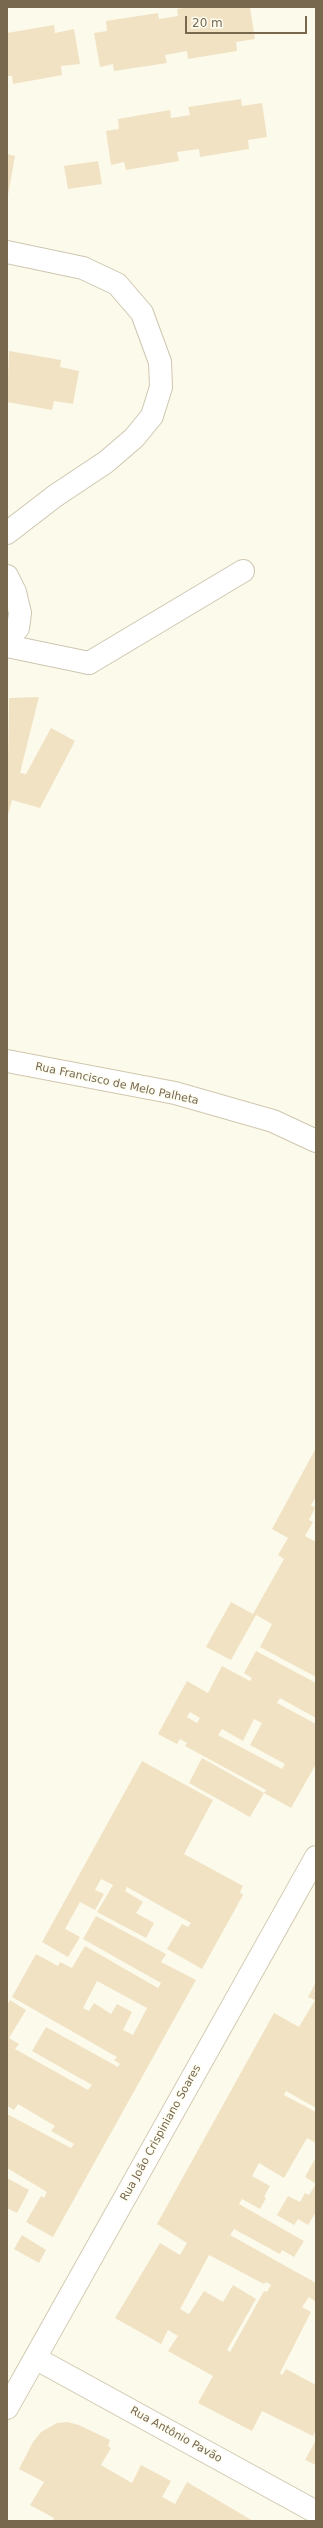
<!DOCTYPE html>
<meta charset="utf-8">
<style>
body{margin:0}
#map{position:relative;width:323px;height:2528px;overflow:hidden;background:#fcfaeb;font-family:"DejaVu Sans",sans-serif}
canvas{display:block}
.frame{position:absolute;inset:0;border:8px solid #77684e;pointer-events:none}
.scale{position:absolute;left:185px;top:16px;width:122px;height:18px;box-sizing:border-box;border:2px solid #77684e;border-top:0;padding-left:5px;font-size:12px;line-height:14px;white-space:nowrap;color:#77684e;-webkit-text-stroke:3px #fefdf2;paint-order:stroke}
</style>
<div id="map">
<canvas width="323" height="2528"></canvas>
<div class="frame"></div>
<div class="scale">20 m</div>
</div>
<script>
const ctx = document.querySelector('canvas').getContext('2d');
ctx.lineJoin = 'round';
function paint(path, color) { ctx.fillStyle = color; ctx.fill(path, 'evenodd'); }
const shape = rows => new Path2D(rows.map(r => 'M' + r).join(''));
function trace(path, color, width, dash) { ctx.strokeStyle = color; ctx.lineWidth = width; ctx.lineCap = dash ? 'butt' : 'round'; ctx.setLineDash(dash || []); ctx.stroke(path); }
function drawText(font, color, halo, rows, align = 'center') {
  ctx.font = font + ' "DejaVu Sans",sans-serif'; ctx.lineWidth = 3; ctx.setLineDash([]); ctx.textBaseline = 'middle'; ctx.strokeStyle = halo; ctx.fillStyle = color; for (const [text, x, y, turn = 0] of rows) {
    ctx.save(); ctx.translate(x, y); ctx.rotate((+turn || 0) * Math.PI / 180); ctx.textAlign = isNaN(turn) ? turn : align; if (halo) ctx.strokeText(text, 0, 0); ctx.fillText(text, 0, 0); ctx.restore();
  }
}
const building = shape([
 [190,7,250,7,255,39,236,42,237,51,188,59,187,51,165,55,167,63,114,71,113,64,100,67,94,33,107,31,106,21,158,13,159,19,178,16,177,9],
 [54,25,55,33,74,29,80,64,61,66,62,75,13,84,12,76,7,76,7,33],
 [241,99,242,106,262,103,267,137,248,140,249,149,200,157,199,149,177,152,179,161,126,170,124,162,111,165,106,131,119,129,118,119,170,110,171,118,190,115,188,107],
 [7,154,15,156,8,195,7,195],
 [98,161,102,184,68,189,64,166],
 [9,351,61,360,60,367,79,371,73,404,54,401,52,410,7,402],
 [39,697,20,773,26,774,51,728,75,741,40,808,12,800,7,819,9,698],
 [316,1448,316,1497,311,1505,315,1508,309,1520,313,1522,305,1536,316,1542,316,1677,260,1647,272,1624,256,1615,231,1660,206,1647,231,1602,253,1614,284,1559,278,1555,288,1538,272,1529],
 [256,1651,316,1683,316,1718,280,1698,277,1703,316,1724,316,1764,291,1808,264,1793,266,1790,185,1746,187,1743,180,1739,177,1744,158,1734,187,1681,208,1693,222,1666,250,1681,252,1678,244,1673],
 [190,1712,200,1718,197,1723,187,1717],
 [254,1719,262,1723,250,1745,285,1764,282,1769,218,1735,222,1729,243,1741],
 [202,1758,264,1793,250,1817,189,1783],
 [142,1761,213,1800,184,1854,243,1886,240,1892,243,1895,202,1969,167,1949,182,1924,188,1927,191,1923,127,1887,125,1891,143,1902,136,1913,154,1923,146,1938,97,1912,113,1885,101,1879,95,1890,104,1894,95,1910,80,1902,65,1929,80,1937,68,1957,42,1942],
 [96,1916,166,1954,161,1962,196,1980,53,2237,26,2222,41,2196,44,2198,47,2192,7,2168,7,2114,71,2148,74,2144,51,2131,55,2126,18,2104,14,2110,7,2106,7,2005,10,2000,26,2010,9,2038,19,2044,15,2049,88,2090,92,2085,32,2051,46,2027,118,2067,120,2064,114,2060,117,2057,12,1997,36,1954,58,1966,60,1962,72,1968,85,1946,158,1988,161,1983,83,1939],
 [97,1981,147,2008,133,2035,123,2030,132,2012,117,2004,111,2014,94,2003,89,2011,83,2008],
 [316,1982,316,2108,286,2091,284,2095,316,2112,316,2143,307,2138,284,2178,259,2163,252,2176,270,2186,264,2197,266,2198,260,2209,242,2199,239,2204,304,2241,294,2257,282,2250,280,2254,234,2229,230,2235,316,2283,316,2302,309,2297,302,2307,311,2312,280,2373,282,2375,286,2369,316,2385,316,2430,313,2436,262,2411,252,2431,198,2403,213,2376,168,2351,178,2336,168,2330,161,2344,115,2318,160,2243,180,2255,187,2243,157,2224,274,2013,299,2027,315,2000,308,1997],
 [209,2255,264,2284,266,2282,271,2285,267,2292,264,2291,230,2352,227,2350,256,2299,233,2285,223,2302,204,2291,189,2314,180,2309],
 [316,2157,316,2212,308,2225,298,2219,294,2225,277,2215,288,2196,300,2202,305,2193,309,2195,316,2184,305,2177],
 [7,2178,29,2190,17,2213,7,2208],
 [22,2235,46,2250,39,2263,14,2249],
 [67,2422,79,2425,110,2440,108,2446,111,2448,101,2465,132,2483,141,2465,171,2481,162,2497,175,2504,187,2482,253,2521,53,2521,54,2518,30,2505,44,2482,19,2469,33,2442,41,2432,57,2423],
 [316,2440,316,2465,305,2460]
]);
const lane = shape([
 [89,663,243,571]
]);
const street = shape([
 [7,252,83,268,117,284,142,313,160,362,161,387,152,416,134,438,106,462,55,496,7,533],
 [7,576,15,592,20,613,18,628,7,640],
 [7,646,89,663]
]);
const secondary = shape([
 [7,1061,175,1093,273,1121,316,1141],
 [35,2358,316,2512],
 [7,2408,316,1857]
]);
const streetNames = [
 ["Rua Francisco de Melo Palheta",117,1084,12],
 ["Rua João Crispiniano Soares",161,2133,-61],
 ["Rua Antônio Pavão",176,2435,29]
];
paint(building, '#f1e2c4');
trace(lane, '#cec6b0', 24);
trace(street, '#cec6b0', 24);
trace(secondary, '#d1c7ae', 24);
trace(lane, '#fff', 22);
trace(street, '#fff', 22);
trace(secondary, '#fff', 22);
drawText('11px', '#77684e', '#fefdf2', streetNames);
</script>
